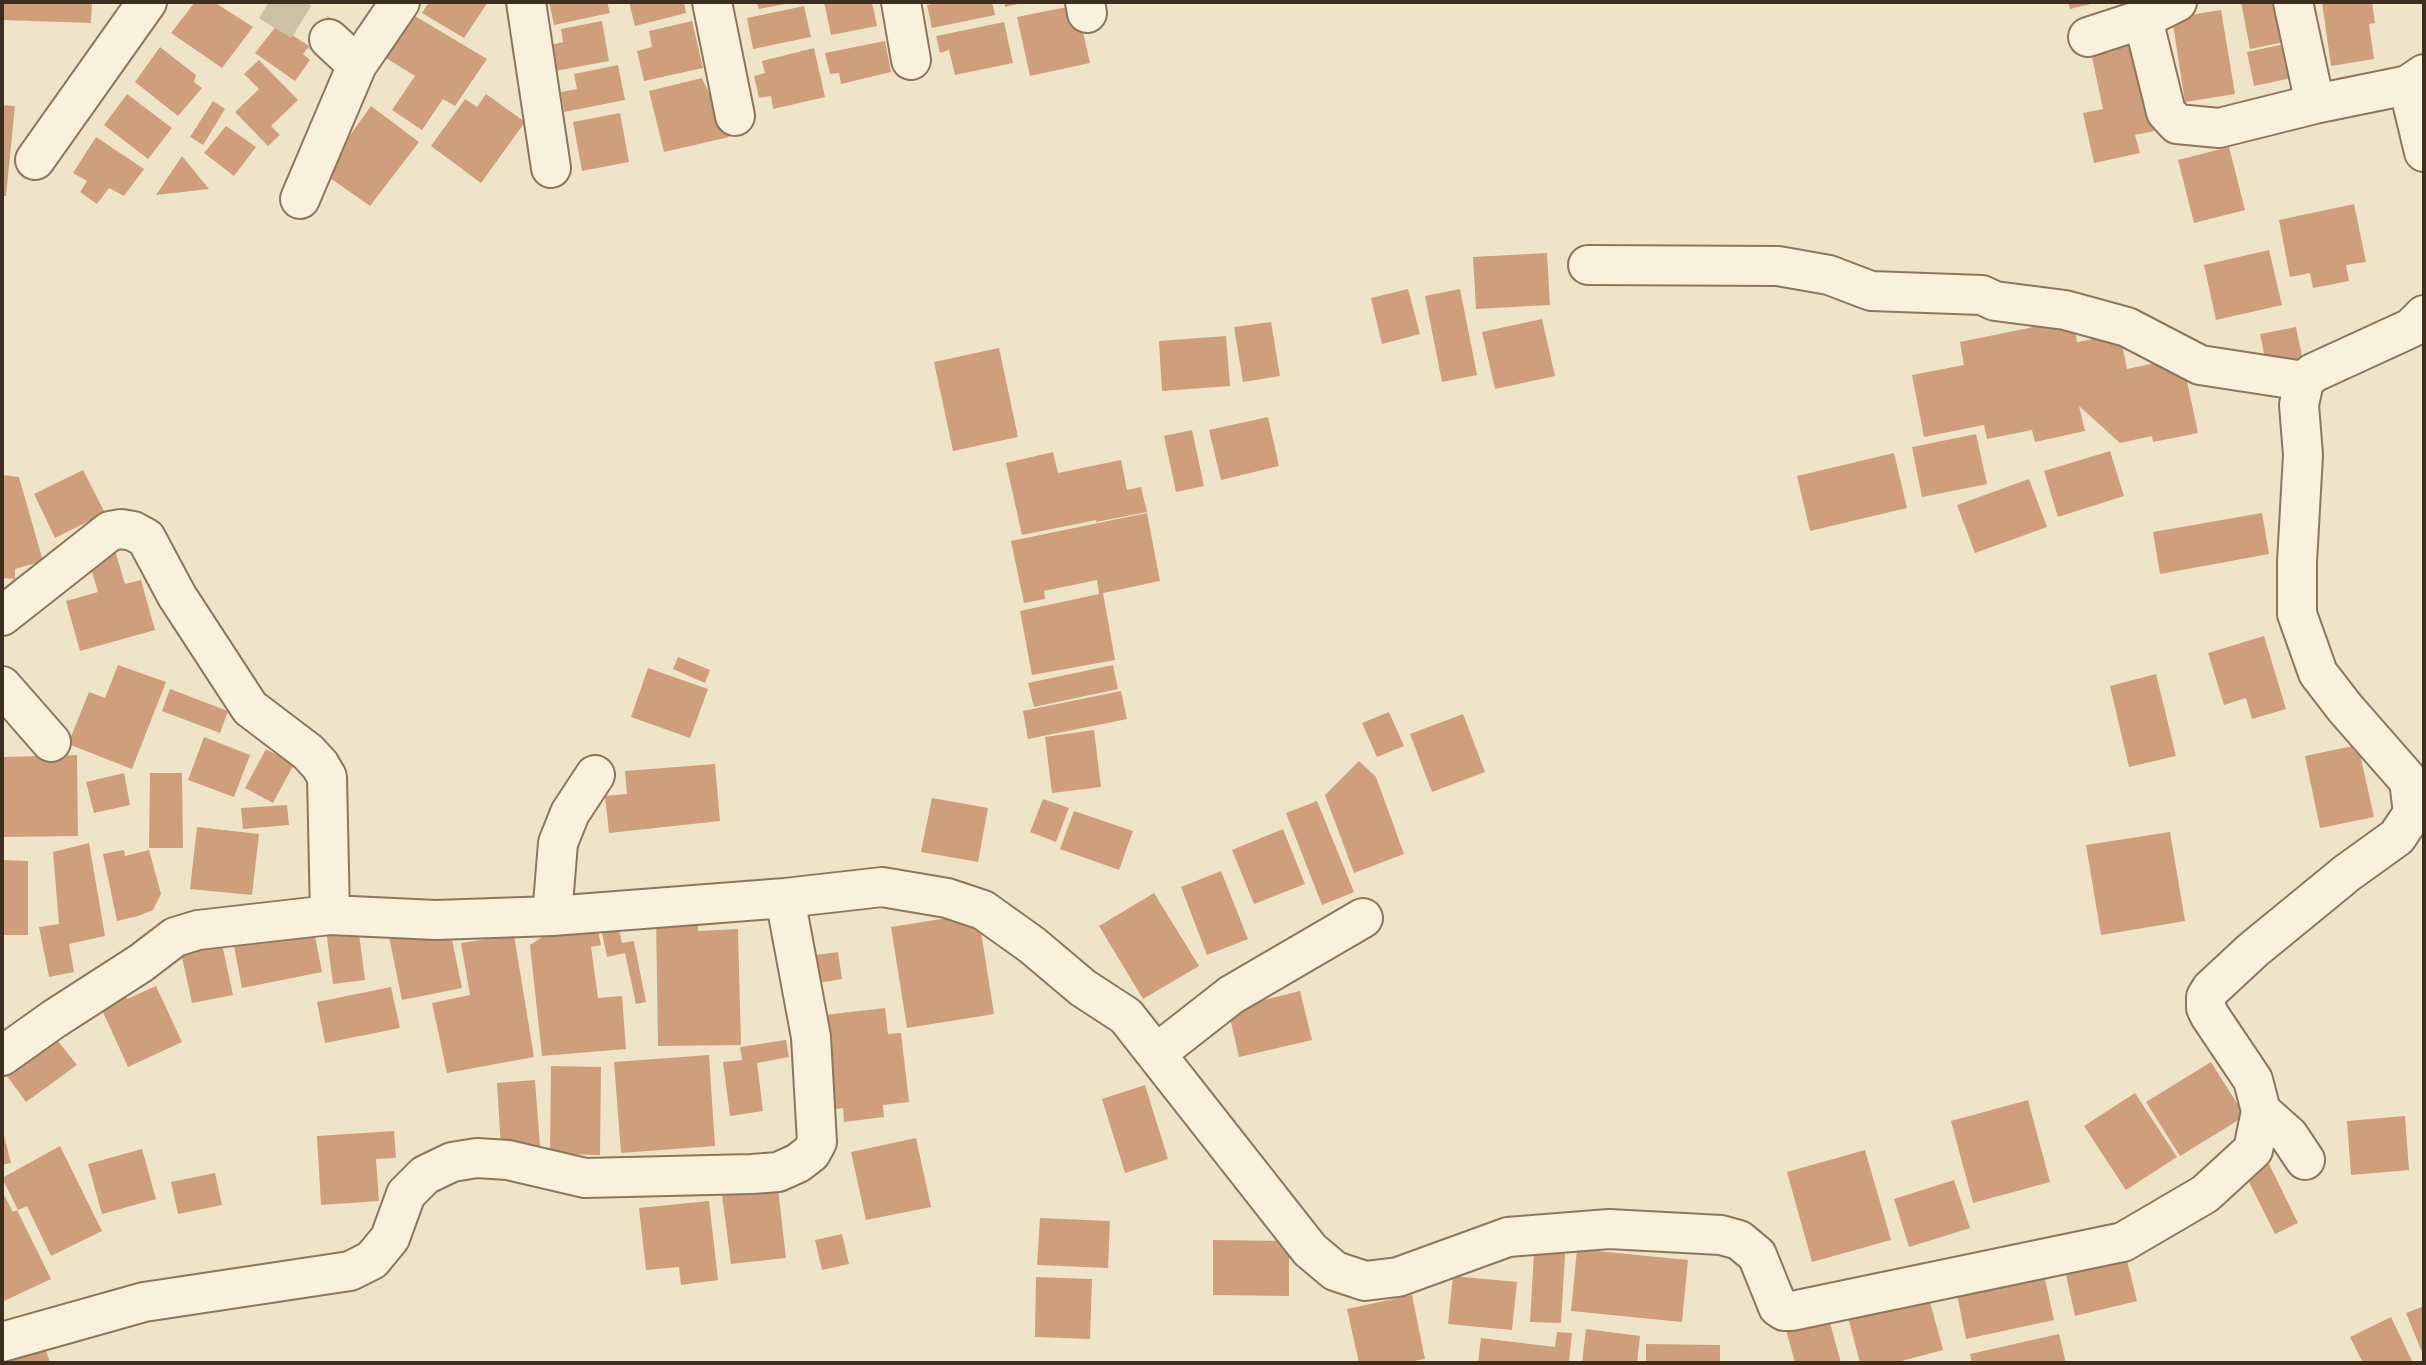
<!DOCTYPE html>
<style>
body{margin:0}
#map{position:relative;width:2426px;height:1365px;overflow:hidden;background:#f0e4c8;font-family:Literata,serif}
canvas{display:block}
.frame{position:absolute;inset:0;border:4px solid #3d2e20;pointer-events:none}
</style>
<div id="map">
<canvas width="2426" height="1365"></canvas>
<div class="frame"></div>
</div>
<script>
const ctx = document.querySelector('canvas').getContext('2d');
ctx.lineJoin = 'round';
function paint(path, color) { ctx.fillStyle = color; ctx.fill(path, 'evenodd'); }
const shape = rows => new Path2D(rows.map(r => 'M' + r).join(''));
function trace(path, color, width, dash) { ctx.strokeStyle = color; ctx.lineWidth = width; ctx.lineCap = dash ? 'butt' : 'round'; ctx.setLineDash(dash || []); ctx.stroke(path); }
const building = shape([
 [2,2,92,2,91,23,2,20],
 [195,2,214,2,253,27,222,68,171,33],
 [429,2,488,2,464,38,422,13],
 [549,2,607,2,610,13,554,25],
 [629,2,684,2,686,13,635,26],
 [756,2,790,2,790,3,759,9],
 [824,2,872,2,877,26,831,35],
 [940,2,992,2,995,15,932,28,927,5],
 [1004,2,1021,2,1022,3,1005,7],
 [2068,2,2095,2,2095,3,2070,9],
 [2241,2,2282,2,2289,41,2250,49],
 [2322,2,2372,2,2375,23,2369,24,2374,59,2331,66],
 [1077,5,1090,63,1030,76,1017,17],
 [804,6,811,37,753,49,747,18],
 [2221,10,2235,94,2185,102,2172,18],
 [415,16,487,59,455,106,443,99,422,130,392,110,415,76,386,58],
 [602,21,609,61,555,71,551,45,563,42,561,29],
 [692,21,703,68,644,81,637,51,652,47,649,31],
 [1004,22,1013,63,955,75,949,50,940,53,936,36],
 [277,25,309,46,303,54,310,60,295,81,255,53],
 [2133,34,2154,131,2135,135,2140,153,2094,163,2083,113,2103,109,2089,43],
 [885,41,891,72,841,84,839,73,830,74,825,53],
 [2294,42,2301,76,2254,86,2247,52],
 [160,47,196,75,194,82,202,88,178,116,135,82],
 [814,48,825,97,773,109,771,96,759,98,754,76,765,73,762,61],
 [259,60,298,100,271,126,280,135,268,146,235,112,259,89,244,74],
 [618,65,625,100,564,112,561,92,577,89,574,74],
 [702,78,729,137,664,152,649,91],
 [127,94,172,128,148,159,104,125],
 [486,94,525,122,481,183,431,146,465,99,477,107],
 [213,101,225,109,203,145,190,137],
 [2,105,15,106,6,196,2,196],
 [371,106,419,142,370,206,323,173],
 [620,113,629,162,582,171,573,122],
 [226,126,256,147,234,176,204,153],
 [96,137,144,169,124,196,109,188,97,204,80,192,87,181,73,173],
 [2229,147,2245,210,2194,223,2178,160],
 [182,156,209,189,156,195],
 [2354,204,2366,262,2346,265,2349,281,2313,288,2310,273,2290,277,2279,220],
 [2269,250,2282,305,2216,320,2204,265],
 [1547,253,1550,305,1476,309,1473,257],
 [1408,289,1420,334,1382,344,1371,298],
 [1460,289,1477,375,1442,382,1425,296],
 [1542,319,1555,376,1495,389,1482,332],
 [2073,319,2077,342,2120,334,2127,369,2168,360,2184,367,2198,433,2153,442,2152,436,2120,443,2079,406,2085,431,2035,442,2032,430,1987,439,1984,425,1924,437,1912,375,1964,365,1960,342],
 [1271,322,1280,376,1243,382,1234,327],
 [2296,327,2304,365,2268,373,2260,334],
 [1226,336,1230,386,1162,391,1159,341],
 [999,348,1018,437,953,451,934,362],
 [1268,417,1279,466,1221,480,1209,430],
 [1192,430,1204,486,1176,492,1164,436],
 [1976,434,1987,484,1922,497,1912,447],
 [2110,451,2124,496,2058,517,2044,471],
 [1053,452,1058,473,1121,460,1127,490,1141,487,1147,512,1096,522,1096,520,1022,535,1006,463],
 [1894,453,1907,508,1810,531,1797,476],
 [83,470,105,513,55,538,34,494],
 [2,475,19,477,43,561,15,569,15,579,2,578],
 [2029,479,2047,527,1975,553,1957,505],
 [1147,513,1160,581,1103,593,1115,660,1032,675,1020,611,1099,594,1097,580,1044,591,1045,599,1024,603,1011,541],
 [2262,513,2269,554,2160,574,2153,532],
 [114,547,125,584,141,580,155,630,80,651,66,601,98,592,87,555],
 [2264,636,2286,709,2252,719,2246,698,2224,705,2208,653],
 [678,657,710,670,705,683,673,669],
 [118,665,166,682,132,769,68,744,89,692,105,698],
 [1113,665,1118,689,1034,707,1028,683],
 [648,668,708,689,690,738,631,717],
 [2156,674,2176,756,2129,767,2110,686],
 [170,689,228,711,220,733,162,711],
 [1121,691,1127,719,1028,739,1023,711],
 [1389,712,1404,746,1377,757,1362,723],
 [1463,714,1485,772,1432,792,1410,734],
 [1094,730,1101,787,1052,793,1045,737],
 [204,737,250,755,234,797,188,780],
 [2358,745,2374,817,2320,828,2305,756],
 [266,749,294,764,273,803,245,788],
 [77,755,78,836,2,837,2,757],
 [1359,761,1376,777,1404,854,1354,873,1325,795],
 [715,764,720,821,609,833,605,796,627,794,625,771],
 [124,773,130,805,94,813,86,782],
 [150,773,182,773,183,848,149,848],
 [932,798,988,808,978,862,921,852],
 [1043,799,1069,808,1056,842,1030,832],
 [1317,801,1354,892,1322,905,1286,813],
 [287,805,289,825,243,829,241,808],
 [1074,811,1133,831,1119,870,1060,849],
 [197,827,259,834,252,895,190,889],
 [1283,829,1305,884,1254,904,1232,850],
 [2170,832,2185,921,2101,935,2086,845],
 [89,843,105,936,69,944,74,972,49,977,39,927,59,924,53,852],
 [124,850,125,856,149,850,161,894,153,910,138,916,117,921,103,854],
 [2,860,28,861,28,935,2,935],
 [1221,871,1248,939,1207,955,1181,887],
 [1154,893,1199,966,1143,999,1099,926],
 [978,913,994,1014,907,1028,891,927],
 [595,916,601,945,591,947,598,998,622,996,626,1049,542,1056,530,945,565,922],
 [656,918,698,918,698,931,738,929,741,1045,658,1046],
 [448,920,462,988,402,1000,388,932],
 [617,920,622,943,633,941,634,942,646,1002,636,1004,625,953,607,957,600,923],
 [312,921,322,972,242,988,232,936],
 [358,926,365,980,333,984,326,930],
 [219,930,233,995,192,1003,178,939],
 [514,935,534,1057,447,1073,432,1003,470,995,461,943],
 [838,952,842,979,812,984,808,956],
 [118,983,127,999,156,986,182,1042,128,1067,102,1010],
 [391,987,400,1028,325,1043,317,1002],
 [1300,991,1312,1040,1239,1057,1228,1009],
 [885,1008,888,1034,901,1033,909,1102,883,1105,884,1117,844,1122,843,1108,827,1110,816,1016],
 [54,1036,77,1065,26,1102,4,1072],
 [786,1040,789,1057,757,1063,763,1111,730,1116,723,1062,742,1060,740,1047],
 [709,1055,715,1146,621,1153,614,1062],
 [2211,1062,2245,1116,2180,1156,2146,1102],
 [551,1066,601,1067,600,1155,550,1154],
 [535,1080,540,1146,501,1149,497,1083],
 [1145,1085,1168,1159,1125,1173,1102,1099],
 [2135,1093,2177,1157,2126,1190,2084,1126],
 [2028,1100,2050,1182,1973,1203,1951,1121],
 [2405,1116,2409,1170,2351,1175,2347,1121],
 [2,1128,11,1163,2,1165],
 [394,1131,396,1158,376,1159,379,1201,321,1205,317,1136],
 [916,1138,931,1207,866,1220,851,1152],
 [60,1146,102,1231,51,1256,27,1206,18,1210,2,1178],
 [142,1149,156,1199,102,1214,88,1164],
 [1865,1150,1891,1240,1812,1262,1787,1172],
 [2269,1164,2298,1223,2275,1234,2246,1176],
 [215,1173,222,1205,178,1214,171,1182],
 [1954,1180,1970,1228,1909,1247,1894,1199],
 [778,1189,786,1258,731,1264,722,1195],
 [2,1191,13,1212,17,1210,51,1279,2,1302],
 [709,1201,718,1280,681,1285,679,1267,646,1270,639,1208],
 [1040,1218,1110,1221,1108,1268,1037,1265],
 [842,1234,849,1264,822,1270,815,1240],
 [1213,1240,1289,1241,1289,1296,1213,1295],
 [1577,1249,1688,1260,1682,1322,1571,1311],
 [1534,1252,1565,1254,1561,1323,1530,1322],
 [2125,1252,2137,1301,2075,1316,2064,1266],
 [2042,1266,2054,1320,1966,1339,1955,1285],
 [1453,1276,1517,1282,1512,1330,1448,1324],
 [1036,1277,1092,1279,1090,1339,1035,1337],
 [1927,1291,1943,1350,1894,1363,1860,1363,1847,1313],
 [1412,1295,1425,1359,1404,1363,1359,1363,1347,1309],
 [2424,1306,2424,1357,2406,1313],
 [2391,1317,2413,1363,2363,1363,2350,1337],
 [1829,1319,1841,1363,1795,1363,1786,1330],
 [1586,1329,1640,1336,1637,1363,1582,1363],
 [1557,1332,1572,1333,1569,1363,1478,1363,1481,1338,1555,1347],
 [2059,1334,2066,1363,1972,1363,1970,1354],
 [44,1344,50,1363,2,1363,2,1356],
 [1646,1344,1720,1345,1720,1363,1646,1363]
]);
const minorTunnel = shape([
 [269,2,329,39]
]);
const minor = shape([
 [526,2,551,168],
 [712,2,735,116],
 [901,2,911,60],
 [1085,2,1087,13],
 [2293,2,2315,104],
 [2143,19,2166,112,2177,124,2219,128,2315,104,2408,85],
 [2088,37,2143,19,2177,2],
 [329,39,357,65],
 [2424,74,2408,85,2424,152],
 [35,160,147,2],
 [300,199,357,65,400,2],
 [1588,265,1778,266,1829,275,1871,291,1982,295,1995,301,2065,310,2127,327,2200,365,2304,381],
 [2,616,110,531,121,529,133,531,146,538,177,596,250,708,308,752,320,765,327,777,330,915],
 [2,686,51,742],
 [552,916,558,843,570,813,595,775],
 [1157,1053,1231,995,1363,918],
 [2,1056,54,1019,141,963,175,937,198,930,330,915,436,920,552,916,785,898,882,887,947,898,983,910,1032,945,1083,988,1126,1016,1310,1250,1335,1271,1365,1281,1398,1277,1508,1237,1609,1229,1721,1235,1739,1240,1757,1255,1778,1307,1784,1311,1792,1311,2123,1242,2205,1194,2253,1150,2261,1111,2253,1080,2210,1016,2206,1008,2206,997,2211,989,2253,950,2347,873,2397,837,2413,813,2409,781,2345,708,2318,673,2297,614,2297,562,2303,455,2299,405,2304,381,2313,373,2411,328,2424,315],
 [2261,1111,2289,1136,2305,1160],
 [2,1342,144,1302,350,1271,372,1260,390,1238,406,1194,425,1175,452,1162,477,1158,508,1160,585,1178,752,1174,778,1172,798,1163,811,1153,817,1142,811,1037,785,898]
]);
paint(building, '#cf9f7d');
trace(minorTunnel, '#ccc0a6', 38, [38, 19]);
trace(minor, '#8d765c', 42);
trace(minor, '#faf1dc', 38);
</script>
